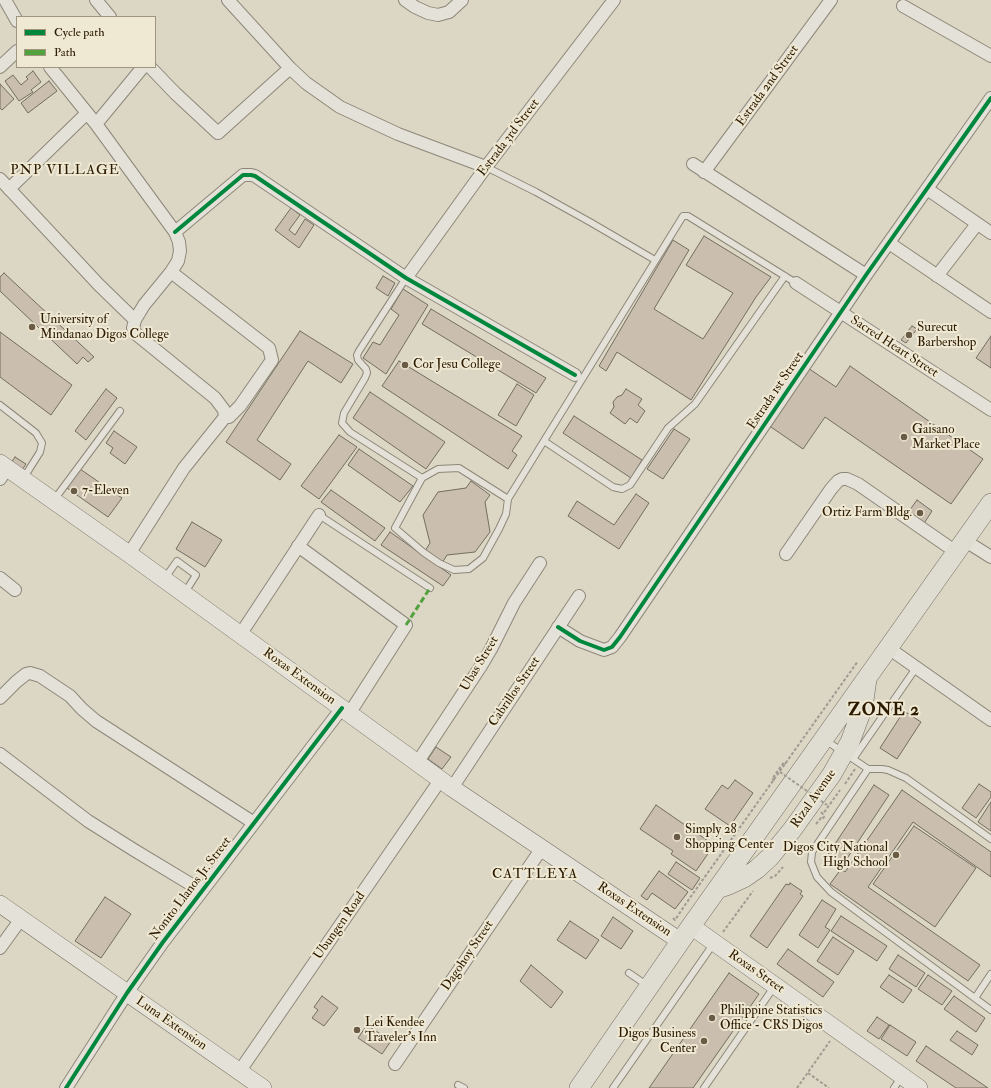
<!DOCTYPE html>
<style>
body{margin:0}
#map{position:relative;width:991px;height:1088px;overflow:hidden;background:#dcd6c4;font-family:"IM FELL Double Pica",serif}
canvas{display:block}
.legend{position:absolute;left:16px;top:16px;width:140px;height:52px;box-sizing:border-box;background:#efe8d2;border:1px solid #a1957e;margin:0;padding:5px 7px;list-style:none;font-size:12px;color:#2b1900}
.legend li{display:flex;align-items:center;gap:8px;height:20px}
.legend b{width:20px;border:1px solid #a1957e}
</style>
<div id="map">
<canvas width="991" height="1088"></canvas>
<ul class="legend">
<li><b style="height:5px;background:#00873e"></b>Cycle path</li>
<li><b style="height:5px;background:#51a13c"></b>Path</li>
</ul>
</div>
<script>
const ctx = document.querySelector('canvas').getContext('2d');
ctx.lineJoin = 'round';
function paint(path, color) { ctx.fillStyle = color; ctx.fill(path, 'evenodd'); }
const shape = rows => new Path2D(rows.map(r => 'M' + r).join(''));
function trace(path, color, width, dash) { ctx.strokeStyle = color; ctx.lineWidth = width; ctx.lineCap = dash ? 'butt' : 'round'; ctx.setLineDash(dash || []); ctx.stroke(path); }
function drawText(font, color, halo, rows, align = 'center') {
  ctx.font = font + ' "IM FELL Double Pica",serif'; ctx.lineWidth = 4; ctx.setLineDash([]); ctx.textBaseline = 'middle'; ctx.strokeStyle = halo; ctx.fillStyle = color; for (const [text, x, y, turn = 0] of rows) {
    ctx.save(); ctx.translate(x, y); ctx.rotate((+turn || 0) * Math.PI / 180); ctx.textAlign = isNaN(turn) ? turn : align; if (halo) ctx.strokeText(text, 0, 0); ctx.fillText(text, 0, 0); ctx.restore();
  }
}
const building = shape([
 [33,71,41,82,31,90,33,92,19,101,5,81,13,75,21,85,28,79,26,77,33,71],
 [49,81,57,91,28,113,21,103,49,81],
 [0,84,14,99,2,110,0,108,0,84],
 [291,208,300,215,289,230,295,235,305,219,314,225,299,248,275,230,291,208],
 [704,236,771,277,756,297,691,400,617,352,606,371,599,366,673,240,689,250,654,309,703,339,733,293,686,265,704,236],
 [4,273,94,357,88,362,83,357,77,364,0,291,0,277,4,273],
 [383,276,395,283,388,296,376,288,383,276],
 [403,289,428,305,386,374,363,358,373,342,380,345,399,315,391,309,403,289],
 [431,309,546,378,536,393,422,324,431,309],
 [912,326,917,329,906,343,901,340,912,326],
 [300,331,353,364,341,383,308,361,257,440,291,464,280,480,226,442,300,331],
 [0,332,72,385,51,415,0,377,0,332],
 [991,336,991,368,976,358,991,336],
 [399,361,522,436,512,451,517,455,508,469,382,386,399,361],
 [850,366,983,459,951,504,825,417,803,449,768,425,808,368,836,387,850,366],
 [517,384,534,395,516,426,498,415,517,384],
 [106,389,117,398,86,440,75,431,106,389],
 [626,389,642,399,638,405,645,411,637,423,630,418,625,424,610,413,614,407,613,402,617,397,622,395,626,389],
 [370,392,445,442,426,469,353,418,370,392],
 [574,416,642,460,631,478,563,433,574,416],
 [674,429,690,439,663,479,647,469,674,429],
 [114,431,137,447,125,464,110,453,113,448,106,443,114,431],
 [339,435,357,447,319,499,301,486,339,435],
 [359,449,413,486,400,502,348,465,359,449],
 [15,457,26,464,22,470,11,463,15,457],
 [80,469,122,498,108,517,67,488,80,469],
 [471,481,490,495,485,502,490,532,475,552,447,555,442,563,425,551,430,543,423,515,438,492,466,488,471,481],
 [331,490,385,528,375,541,321,502,331,490],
 [636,494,649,503,619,549,568,516,577,501,614,525,636,494],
 [917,500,932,511,923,525,907,514,917,500],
 [192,522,222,540,205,567,176,549,192,522],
 [390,532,451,575,443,586,381,545,390,532],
 [904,711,921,722,897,759,880,748,904,711],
 [436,747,451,757,442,769,428,759,436,747],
 [735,780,753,793,730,826,705,809,722,785,728,789,735,780],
 [979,784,991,792,991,797,976,818,962,808,979,784],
 [874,785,889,795,842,866,827,856,874,785],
 [902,790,991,852,991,877,913,822,868,887,980,965,968,981,830,884,841,869,845,872,902,790],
 [991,802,991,831,978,822,991,802],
 [656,805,714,845,696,871,671,854,673,851,640,829,656,805],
 [914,826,976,868,935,927,873,884,914,826],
 [676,862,700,878,692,890,668,874,676,862],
 [659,871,688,892,675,909,652,893,647,900,641,896,659,871],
 [790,883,802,891,800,894,803,896,767,948,750,936,786,884,789,885,790,883],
 [105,897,131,914,101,958,75,941,105,897],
 [822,900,836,909,825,927,830,930,818,948,799,935,822,900],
 [841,916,887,946,877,961,831,931,841,916],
 [613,917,633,931,621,949,601,936,613,917],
 [570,921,599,940,586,959,557,940,570,921],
 [833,937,854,951,838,975,817,961,833,937],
 [788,949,834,982,823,997,777,964,788,949],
 [898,955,925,973,916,987,889,969,898,955],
 [531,965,563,992,551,1008,520,981,531,965],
 [729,973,759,994,693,1088,649,1088,729,973],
 [889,975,912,990,903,1003,880,987,889,975],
 [928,975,952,991,942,1005,918,989,928,975],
 [322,996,338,1008,324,1026,312,1018,318,1010,314,1007,322,996],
 [954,996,985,1018,976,1032,944,1009,954,996],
 [877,1017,889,1025,879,1039,867,1031,877,1017],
 [367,1025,391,1041,382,1054,358,1038,367,1025],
 [890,1025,916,1042,907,1056,881,1039,890,1025],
 [957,1031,978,1045,972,1055,950,1040,957,1031],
 [926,1046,988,1088,956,1088,916,1061,926,1046]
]);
const path = shape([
 [775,780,772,779,784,762,786,764],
 [845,784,855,769],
 [821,812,823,814,840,790],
 [816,824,821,818,822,819,826,815],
 [770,878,775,876,783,867],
 [673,918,675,920,687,902,858,661],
 [723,932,753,891],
 [808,1073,829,1088],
 [797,1088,830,1041]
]);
const lane = shape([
 [486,167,536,192,590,222,655,260],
 [406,278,359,351,357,355,358,360,366,369,367,373,365,378,344,413,342,423,350,432,422,478,438,469,459,468,508,499],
 [0,405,36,433,42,443,40,452,23,479],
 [544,441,613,487,622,489,630,485,668,428,695,404,785,276],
 [422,478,395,528,423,552,439,563,454,570,469,569,483,558,499,529,506,514,508,499,683,216,688,216,796,283],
 [54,500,120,411],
 [319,515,430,588],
 [165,578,177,561,196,575,184,594],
 [825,740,868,769,882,769,888,770,906,778,991,839],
 [853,759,916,668],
 [868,769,812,852,811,862,817,877,831,892,991,1010],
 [629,973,648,986],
 [975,998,991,974],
 [458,1085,464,1088],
 [613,1088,714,943],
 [704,1088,774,987],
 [894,1088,902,1076]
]);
const street = shape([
 [5,0,17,21],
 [96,0,110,17],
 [228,0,290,68,306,83,340,107,398,134,486,167],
 [405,0,415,7,428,13,438,15,449,12,462,0],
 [903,6,991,56],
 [0,67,17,51],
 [50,67,96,124,175,232,179,242,180,251,178,261,171,272,144,305,135,320,133,328,136,334,215,398,224,410,225,417],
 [150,67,175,93,218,133,290,68],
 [96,124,143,67],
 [693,164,866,275],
 [704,172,831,0],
 [0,179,99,285,135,320],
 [9,189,87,113],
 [927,189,991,233],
 [175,232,243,175,251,175,255,176,406,278,575,375],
 [889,243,991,312],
 [937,276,977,224],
 [406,278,486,167,614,0],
 [796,283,991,410],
 [0,479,7,469],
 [964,540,991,557],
 [298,546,406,625,349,714],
 [129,554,184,468,225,417,229,417,240,406,272,360,269,348,171,272],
 [786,554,831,489,838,481,842,479,847,479,858,484,956,552],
 [0,578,15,590],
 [558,627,580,641,604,650,612,647,620,637,866,275,991,98],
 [240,635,319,515],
 [887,647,991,720],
 [0,698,16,682,26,674,30,673,40,676,70,696,82,709,96,721,254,823],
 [0,754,88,821,134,850,202,891],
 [417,763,481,666,491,649,514,603,540,563],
 [452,788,579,596],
 [0,948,21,919],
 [395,1064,542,848],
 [239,1072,441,779],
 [66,1088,127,993,163,942,342,708]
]);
const secondary = shape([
 [0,463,129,554,452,788,680,941],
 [0,904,263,1088],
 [691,926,919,1088]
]);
const primary = shape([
 [717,889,729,885,744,878,757,869,770,857,792,830,832,774,850,742,863,707,867,679],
 [579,1088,691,926,991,503]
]);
const pathBridge = shape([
 [780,772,827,805]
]);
const quiet = shape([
 [406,625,430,588]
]);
const cycleway = shape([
 [175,232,243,175,251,175,255,176,406,278,575,375],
 [558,627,580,641,604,650,612,647,620,637,866,275,991,98],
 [66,1088,127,993,163,942,342,708]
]);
const markers = [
 [32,327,4,"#695b45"],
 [909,335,4,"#695b45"],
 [405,365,4,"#695b45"],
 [904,437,4,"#695b45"],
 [74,491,4,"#695b45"],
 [920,513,4,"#695b45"],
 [677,837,4,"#695b45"],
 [896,855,4,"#695b45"],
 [712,1018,4,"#695b45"],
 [357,1030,4,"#695b45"],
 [704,1041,4,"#695b45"]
];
const streetNames = [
 ["Estrada 2nd Street",768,86,-54],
 ["Estrada 3rd Street",509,138,-53],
 ["Sacred Heart Street",894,347,33],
 ["Estrada 1st Street",776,391,-56],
 ["Ubas Street",480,664,-59],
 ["Roxas Extension",299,677,36],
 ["Cabrillos Street",515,692,-56],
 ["Rizal Avenue",814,799,-55],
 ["Nonito Llanos Jr. Street",191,889,-53],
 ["Roxas Extension",634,910,34],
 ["Ubungen Road",340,926,-55],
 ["Dagohoy Street",468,956,-56],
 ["Roxas Street",756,972,35],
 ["Luna Extension",171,1024,35]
];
const poiNames = [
 ["University of",40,320],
 ["Mindanao Digos College",40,335],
 ["Surecut",917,328],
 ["Barbershop",917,343],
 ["Cor Jesu College",413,365],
 ["Gaisano",912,430],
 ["Market Place",912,445],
 ["7-Eleven",82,491],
 ["Ortiz Farm Bldg.",912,513,"right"],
 ["Simply 28",685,830],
 ["Shopping Center",685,845],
 ["Digos City National",888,848,"right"],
 ["High School",888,863,"right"],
 ["Philippine Statistics",720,1011],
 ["Office - CRS Digos",720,1026],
 ["Lei Kendee",365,1023],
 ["Traveler's Inn",365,1038],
 ["Digos Business",696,1034,"right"],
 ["Center",696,1049,"right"]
];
const neighbourhoodNames = [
 ["PNP VILLAGE",65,171],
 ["CATTLEYA",535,875]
];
const districtNames = [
 ["ZONE 2",884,711]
];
paint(building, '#cabeae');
trace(building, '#736d60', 1);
trace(lane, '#8d8779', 8);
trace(street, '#8d8779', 14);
trace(secondary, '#736d60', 18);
trace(primary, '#736d60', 20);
trace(path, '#a09b92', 2, [3, 2]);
trace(lane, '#e4e1d8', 6);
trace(street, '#e4e1d8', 12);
trace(secondary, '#e4e1d8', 17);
trace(primary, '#dfdcd2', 19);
trace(pathBridge, '#a09b92', 2, [3, 2]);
trace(quiet, '#51a13c', 3, [6, 3]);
trace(cycleway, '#00873e', 4);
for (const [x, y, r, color] of markers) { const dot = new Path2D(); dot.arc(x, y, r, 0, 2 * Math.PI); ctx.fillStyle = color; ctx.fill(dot); trace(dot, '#efe8d2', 1.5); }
drawText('13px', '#2b1900', '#efe8d2', streetNames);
drawText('13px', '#2b1900', '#efe8d2', poiNames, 'left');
ctx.letterSpacing = '1px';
drawText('14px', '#2b1900', '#efe8d2', neighbourhoodNames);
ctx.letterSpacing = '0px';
ctx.letterSpacing = '1px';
drawText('bold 17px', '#2b1900', '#efe8d2', districtNames);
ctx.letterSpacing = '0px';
</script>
